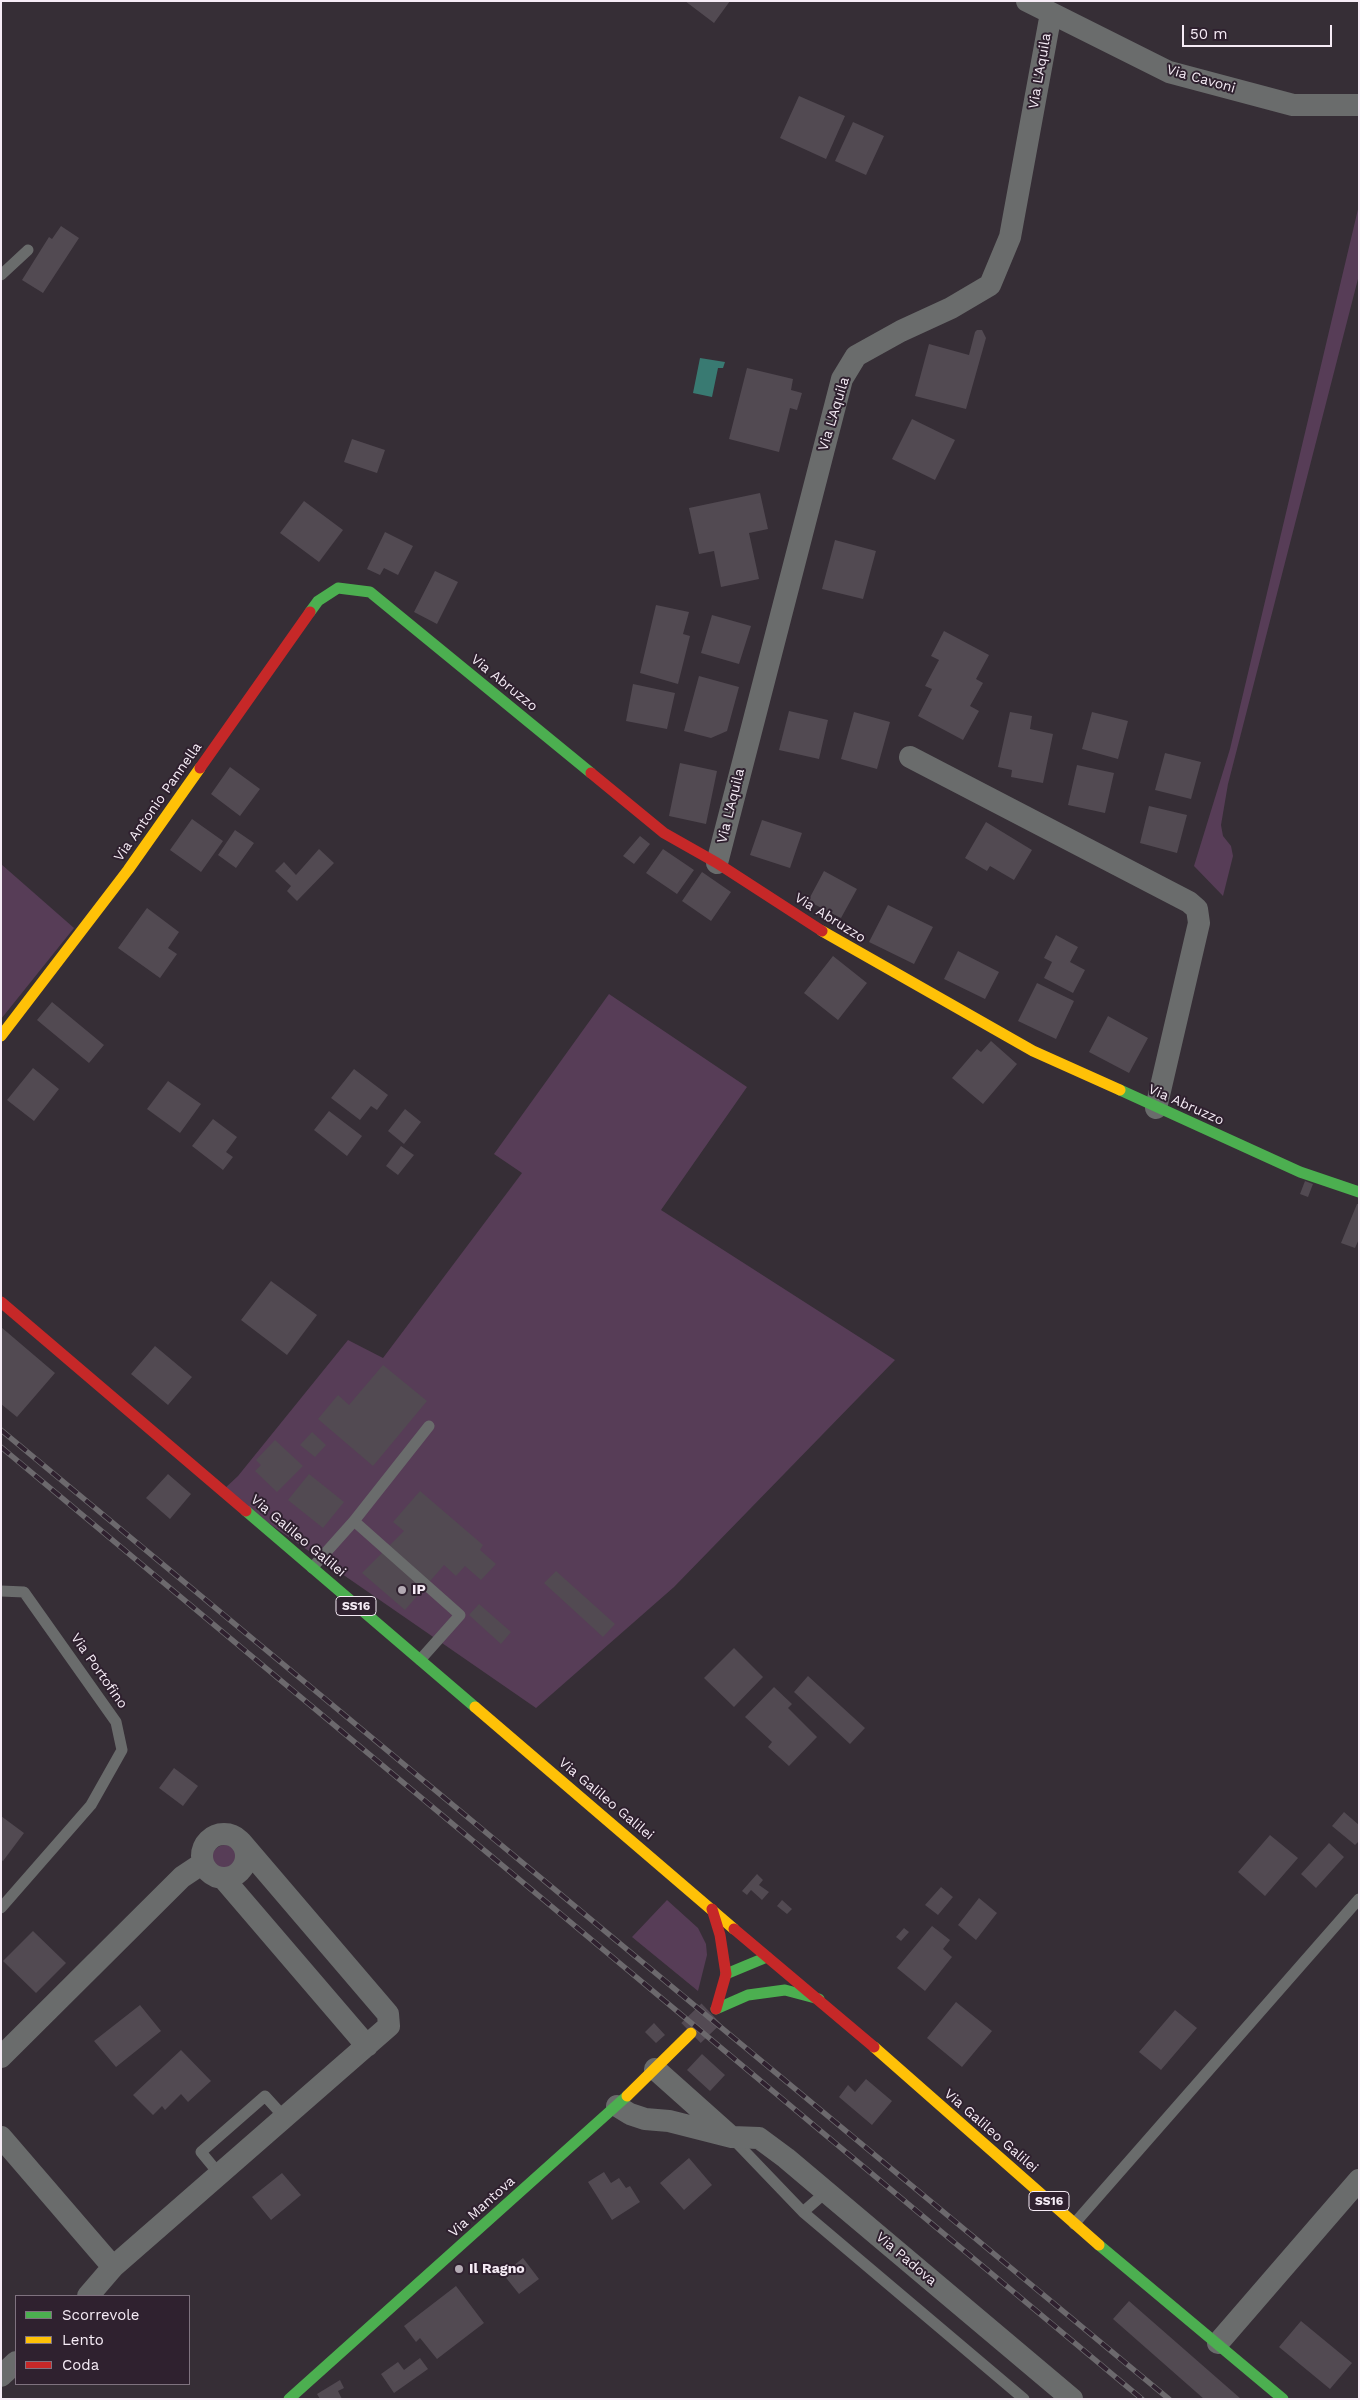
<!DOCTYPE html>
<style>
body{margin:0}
#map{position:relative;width:1360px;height:2400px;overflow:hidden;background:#362e36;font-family:"Work Sans",sans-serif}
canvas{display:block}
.frame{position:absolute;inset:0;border:2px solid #f6ecf6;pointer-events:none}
.legend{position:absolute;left:15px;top:2295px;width:175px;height:90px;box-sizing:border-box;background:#2f212f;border:1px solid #7f727f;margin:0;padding:6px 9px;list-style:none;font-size:15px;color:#f6ecf6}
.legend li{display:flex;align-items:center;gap:10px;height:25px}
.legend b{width:25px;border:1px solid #7f727f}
.scale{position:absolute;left:1182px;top:25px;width:150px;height:22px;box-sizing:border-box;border:2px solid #f6ecf6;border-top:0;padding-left:6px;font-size:15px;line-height:18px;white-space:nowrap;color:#f6ecf6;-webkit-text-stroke:4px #2f212f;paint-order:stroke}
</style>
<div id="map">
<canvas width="1360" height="2400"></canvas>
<div class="frame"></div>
<ul class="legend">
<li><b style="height:6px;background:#4caf50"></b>Scorrevole</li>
<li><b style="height:6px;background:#ffc107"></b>Lento</li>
<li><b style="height:6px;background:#c62828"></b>Coda</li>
</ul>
<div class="scale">50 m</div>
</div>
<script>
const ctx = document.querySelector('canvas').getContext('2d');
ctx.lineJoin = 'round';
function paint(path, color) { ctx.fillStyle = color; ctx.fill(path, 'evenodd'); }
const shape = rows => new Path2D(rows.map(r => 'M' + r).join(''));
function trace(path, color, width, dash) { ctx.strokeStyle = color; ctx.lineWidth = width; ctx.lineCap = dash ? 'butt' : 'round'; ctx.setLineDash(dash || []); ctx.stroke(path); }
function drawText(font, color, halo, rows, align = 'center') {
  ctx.font = font + ' "Work Sans",sans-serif'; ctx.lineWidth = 4; ctx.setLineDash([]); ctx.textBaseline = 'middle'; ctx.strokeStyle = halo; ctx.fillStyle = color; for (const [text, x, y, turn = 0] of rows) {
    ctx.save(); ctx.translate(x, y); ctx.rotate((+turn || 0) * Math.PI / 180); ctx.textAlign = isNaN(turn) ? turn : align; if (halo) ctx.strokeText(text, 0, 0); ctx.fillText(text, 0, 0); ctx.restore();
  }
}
const green = shape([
 [1359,205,1359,275,1228,784,1221,825,1223,836,1231,846,1233,856,1223,896,1194,866,1230,749],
 [1,864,74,928,1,1019],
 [609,994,747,1087,661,1210,895,1360,674,1587,536,1708,222,1491,238,1476,348,1340,383,1358,522,1173,494,1154],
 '212 1858a13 13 0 1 1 26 0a13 13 0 1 1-26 0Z',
 [667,1900,698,1928,706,1944,707,1955,698,1991,632,1937]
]);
const water = shape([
 [700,358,725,362,723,368,718,368,712,397,693,393]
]);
const building = shape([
 [685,1,730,1,714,23],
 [799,96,845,116,826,159,780,138],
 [853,122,884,136,866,175,835,161],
 [61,226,79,238,43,293,22,280,49,237,52,239],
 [977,330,982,330,986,338,966,409,915,396,929,344,969,355,975,332],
 [747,368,793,379,791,390,802,393,797,410,790,408,779,452,729,439],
 [912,419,955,440,935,480,892,459],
 [352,439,385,450,377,473,344,462],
 [760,493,768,529,749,533,759,579,721,587,714,551,699,554,689,508],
 [304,501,343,530,319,562,280,533],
 [385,532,413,546,398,575,384,568,380,575,367,569],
 [835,540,876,551,863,599,822,589],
 [435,571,458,582,437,624,414,612],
 [656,605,689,612,683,634,690,636,678,684,640,673],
 [712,615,751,626,739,664,701,653],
 [944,631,989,655,976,679,983,683,970,706,979,711,963,740,918,716,932,689,925,686,939,660,931,656],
 [699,676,739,687,727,731,711,738,684,731],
 [633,684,675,693,667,729,626,721],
 [789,711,828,720,819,759,779,750],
 [854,712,890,722,877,769,841,759],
 [1010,712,1032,716,1030,729,1053,734,1043,783,1011,777,1012,770,998,767],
 [1092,712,1128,721,1118,759,1082,749],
 [1165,753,1201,762,1191,799,1155,790],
 [680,763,717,771,706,824,669,816],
 [1077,765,1114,773,1105,813,1068,805],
 [230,767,260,789,240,816,211,794],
 [1149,806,1187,815,1177,853,1140,843],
 [192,819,223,841,201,872,170,850],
 [762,820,802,833,790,868,750,855],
 [986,822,1032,850,1014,880,990,866,987,871,965,858],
 [235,830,254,843,236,868,218,855],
 [640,836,650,844,634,864,623,856],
 [319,849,334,863,297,901,287,891,291,886,275,871,284,862,296,875],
 [663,849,694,870,677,894,646,873],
 [824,871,857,889,841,918,808,901],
 [702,872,731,892,711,921,682,901],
 [888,905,933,927,914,964,869,942],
 [147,908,179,932,168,948,177,954,160,978,118,948],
 [1056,935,1078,947,1070,962,1085,970,1073,993,1044,978,1052,962,1044,958],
 [958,951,999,972,985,999,944,979],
 [833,956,867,983,838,1020,804,993],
 [1037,983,1074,1001,1056,1039,1018,1021],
 [52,1002,104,1045,89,1063,37,1020],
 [1108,1016,1148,1038,1129,1073,1089,1052],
 [991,1041,1017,1064,983,1104,952,1078,977,1049,981,1052],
 [33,1068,59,1089,34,1121,7,1100],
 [354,1069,388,1095,377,1110,371,1106,360,1120,331,1098],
 [168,1081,201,1104,180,1133,147,1109],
 [405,1109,421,1122,404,1144,388,1131],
 [329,1111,362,1136,347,1156,314,1130],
 [213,1119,237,1137,226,1152,233,1157,223,1170,192,1146],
 [401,1146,414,1155,398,1175,386,1166],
 [1305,1181,1313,1184,1308,1197,1300,1194],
 [1357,1204,1359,1204,1359,1239,1355,1248,1341,1243],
 [271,1281,317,1315,287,1355,241,1320],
 [1,1327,55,1373,17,1417,1,1404],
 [155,1346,192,1377,168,1405,131,1374],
 [383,1365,427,1401,373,1466,318,1419,338,1395,349,1405],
 [312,1432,326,1445,315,1457,300,1445],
 [275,1440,303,1466,277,1492,255,1471,261,1465,256,1460],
 [168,1474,191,1494,170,1519,146,1498],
 [309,1474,344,1502,323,1528,288,1500],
 [420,1491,483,1545,480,1550,496,1564,481,1580,465,1566,456,1576,444,1565,405,1610,362,1573,404,1531,393,1522],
 [556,1571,615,1624,603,1637,544,1583],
 [479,1604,511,1632,501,1644,469,1615],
 [734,1648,763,1677,734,1707,704,1678],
 [808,1676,865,1728,850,1744,794,1692],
 [774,1687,792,1704,788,1708,817,1737,789,1766,768,1747,772,1742,745,1717],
 [174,1768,198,1786,183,1806,159,1788],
 [1344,1812,1359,1825,1359,1841,1355,1845,1332,1826],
 [1,1816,24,1833,3,1861,1,1860],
 [1270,1835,1298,1858,1265,1896,1238,1872],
 [1329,1843,1344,1857,1316,1888,1301,1874],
 [757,1874,763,1880,759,1885,769,1892,762,1900,751,1890,747,1895,742,1891],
 [941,1887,953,1897,938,1915,925,1905],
 [979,1898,997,1913,976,1940,958,1925],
 [782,1900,792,1909,787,1914,777,1906],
 [932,1926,950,1940,943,1949,952,1957,925,1991,897,1968],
 [904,1928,909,1932,901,1941,896,1937],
 [33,1931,66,1963,36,1993,3,1961],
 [956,2002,992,2031,962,2067,927,2038],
 [140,2005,161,2031,116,2067,94,2041],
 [1175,2010,1197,2028,1161,2070,1139,2052],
 [654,2023,665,2035,656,2043,645,2032],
 [181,2050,211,2081,188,2102,181,2094,165,2110,162,2106,153,2115,133,2095],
 [702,2054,725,2075,710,2091,687,2070],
 [866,2079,892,2101,872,2125,839,2097,848,2085,855,2092],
 [689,2158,712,2185,684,2210,660,2183],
 [604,2172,611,2183,619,2178,626,2188,630,2186,640,2202,612,2220,588,2182],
 [282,2173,301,2195,271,2220,252,2197],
 [523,2258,539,2279,519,2294,503,2274],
 [456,2286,484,2323,437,2359,420,2338,416,2342,404,2326],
 [1129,2301,1241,2399,1204,2399,1113,2319],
 [1301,2321,1352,2363,1330,2389,1279,2347],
 [420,2358,428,2369,394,2393,381,2374,398,2362,404,2370],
 [340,2380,344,2388,338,2391,342,2399,320,2399,317,2394]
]);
const secondaryTunnel = shape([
 [691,2033,716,2009]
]);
const lane = shape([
 [1,275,28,250],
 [354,1521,429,1426],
 [312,1568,354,1521,460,1615,420,1660],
 [1,1591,24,1592,116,1722,122,1750,91,1805,1,1908],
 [733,2139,803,2212,1024,2399],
 [220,2175,201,2152,265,2096,285,2118],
 [803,2212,826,2192],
 [1074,2224,1359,1899]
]);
const street = shape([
 [1027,1,1169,72,1293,105,1359,105],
 [910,757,1189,902,1197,909,1199,923,1156,1108],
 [717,863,842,379,856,356,901,331,951,308,990,285,1010,237,1051,13],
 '202 1856a22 22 0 1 1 44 0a22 22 0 1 1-44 0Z',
 [223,1878,367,2046],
 [1,2057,182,1877,203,1863],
 [655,2069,729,2135],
 [617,2106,630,2114,645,2119,669,2121,732,2137,759,2138,786,2158,1072,2399],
 [1,2137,113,2267],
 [88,2296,113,2267,389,2026,388,2014,241,1842],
 [1218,2343,1359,2180],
 [1,2376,16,2362]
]);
const fast = shape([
 [310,612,318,601,338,588,370,592,591,773],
 [1120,1090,1300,1172,1359,1192],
 [246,1511,475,1707],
 [726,1974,767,1957],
 [716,2009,748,1995,785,1990,819,1999],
 [1099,2245,1283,2399],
 [289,2399,627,2096]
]);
const slow = shape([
 [822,931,1033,1051,1120,1090],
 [1,1036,128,870,200,768],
 [475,1707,734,1929],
 [874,2047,1099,2245],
 [627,2096,691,2033]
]);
const jam = shape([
 [200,768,310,612],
 [591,773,664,833,717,863,822,931],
 [1,1302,246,1511],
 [712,1909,720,1935,726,1974,716,2009],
 [734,1929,874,2047]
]);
const rail = shape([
 [1,1430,1169,2399],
 [1,1447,1142,2399]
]);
const markers = [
 [402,1590,5,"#b3aab3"],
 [459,2269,5,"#b3aab3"]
];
const shields = [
 [356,1606,40],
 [1049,2201,40]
];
const shieldNames = [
 ["SS16",356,1606],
 ["SS16",1049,2201]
];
const streetNames = [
 ["Via L'Aquila",1040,71,-80],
 ["Via Cavoni",1201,79,16],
 ["Via L'Aquila",834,414,-73],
 ["Via Abruzzo",504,683,39],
 ["Via Antonio Pannella",158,802,-55],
 ["Via L'Aquila",731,806,-76],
 ["Via Abruzzo",830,918,32],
 ["Via Abruzzo",1186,1105,24],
 ["Via Galileo Galilei",298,1536,40],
 ["Via Portofino",99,1671,55],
 ["Via Galileo Galilei",606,1799,40],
 ["Via Galileo Galilei",991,2131,41],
 ["Via Mantova",482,2207,-42],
 ["Via Padova",906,2259,40]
];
const poiNames = [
 ["IP",412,1590],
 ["Il Ragno",469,2269]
];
paint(green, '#573d57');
paint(water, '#397a72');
paint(building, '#524a52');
trace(secondaryTunnel, '#534a53', 28, [28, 14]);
trace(lane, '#6a6c6c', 11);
trace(street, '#6a6c6c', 22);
trace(fast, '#4caf50', 11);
trace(slow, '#ffc107', 11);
trace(jam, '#c62828', 11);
trace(rail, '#6c696d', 5.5);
trace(rail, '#2f212f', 4, [11]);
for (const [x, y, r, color] of markers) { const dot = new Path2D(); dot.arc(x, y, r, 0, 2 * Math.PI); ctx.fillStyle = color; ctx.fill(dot); trace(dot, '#2f212f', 2); }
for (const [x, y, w] of shields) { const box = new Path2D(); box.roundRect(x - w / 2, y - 9.5, w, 19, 4); ctx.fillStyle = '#2f212f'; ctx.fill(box); trace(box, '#f6ecf6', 1); }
drawText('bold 12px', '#f6ecf6', null, shieldNames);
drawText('14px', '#f6ecf6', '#2f212f', streetNames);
drawText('bold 14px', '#f6ecf6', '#2f212f', poiNames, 'left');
</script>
